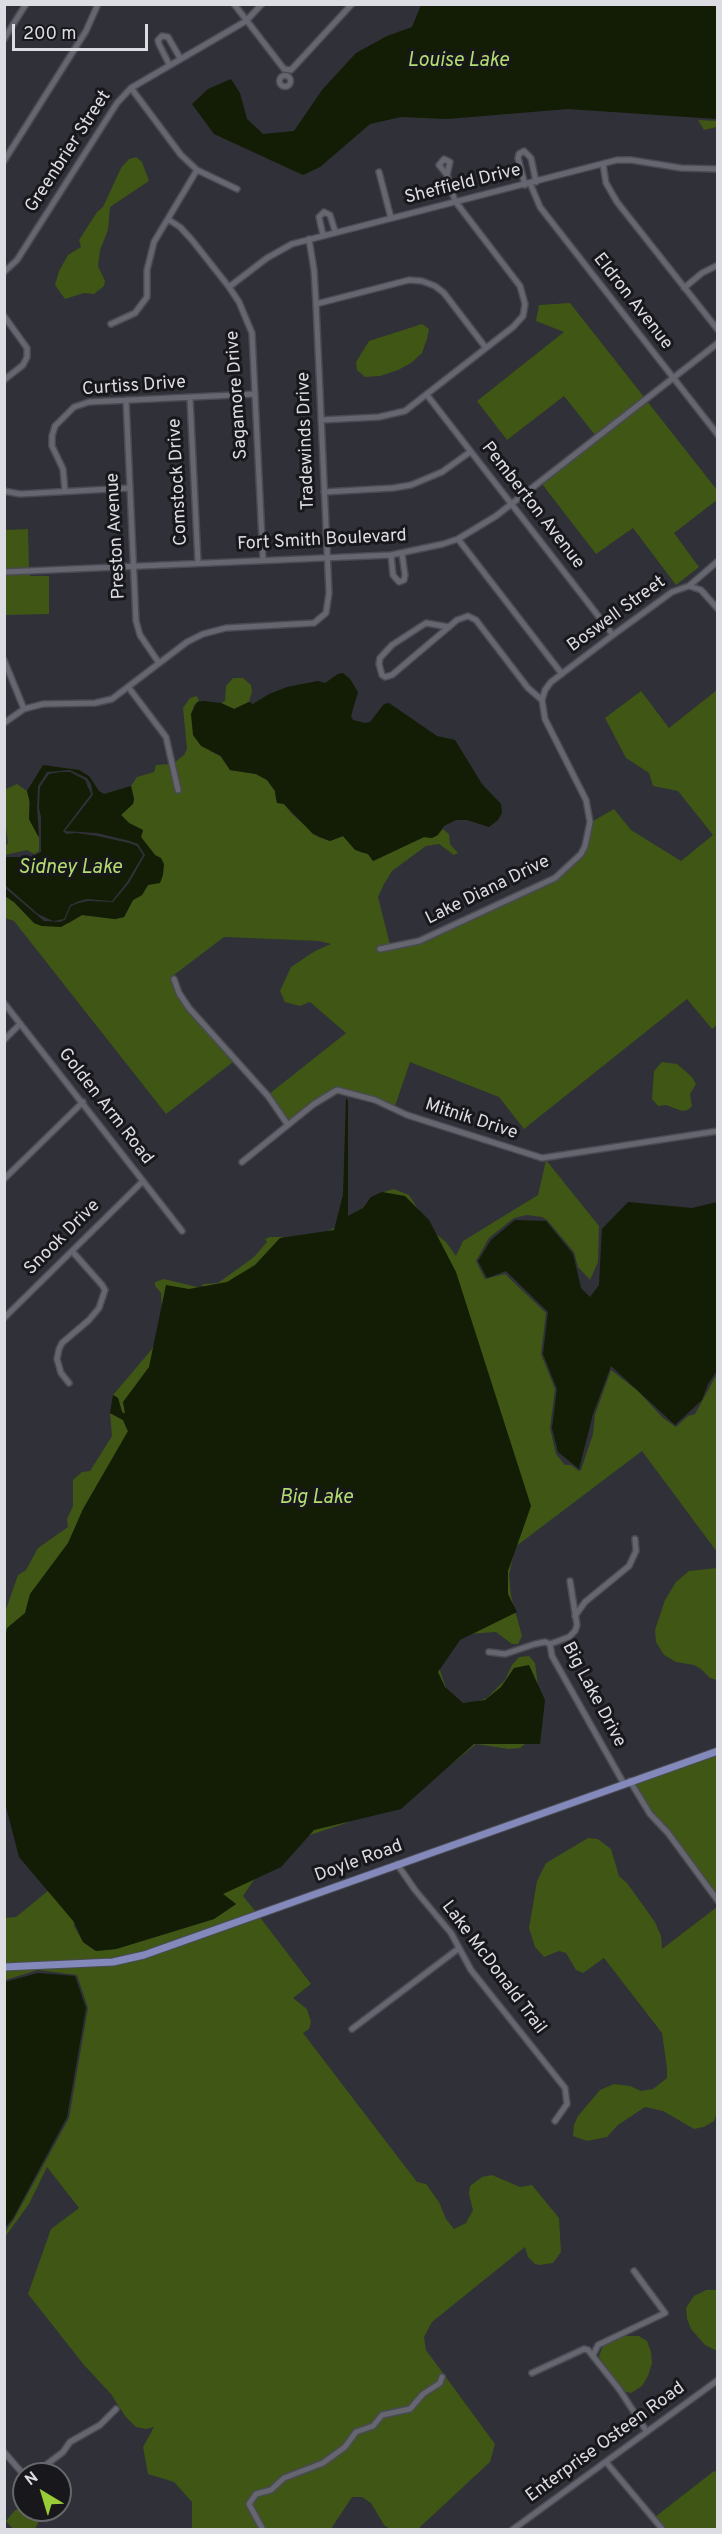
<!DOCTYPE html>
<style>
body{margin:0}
#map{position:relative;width:722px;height:2534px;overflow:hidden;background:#2f3038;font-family:Overpass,sans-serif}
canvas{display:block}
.frame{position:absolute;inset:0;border:6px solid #dcdde2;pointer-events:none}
.north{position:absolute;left:12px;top:2462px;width:60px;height:60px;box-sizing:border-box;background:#18181c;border:2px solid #66676b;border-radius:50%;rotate:322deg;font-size:16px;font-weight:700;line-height:24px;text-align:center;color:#dcdde2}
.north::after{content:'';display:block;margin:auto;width:21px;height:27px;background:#99cb36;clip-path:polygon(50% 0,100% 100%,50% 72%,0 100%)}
.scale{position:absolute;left:12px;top:24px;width:136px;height:27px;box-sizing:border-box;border:3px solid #dcdde2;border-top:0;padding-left:8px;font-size:18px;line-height:21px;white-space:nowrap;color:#dcdde2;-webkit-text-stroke:4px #18181c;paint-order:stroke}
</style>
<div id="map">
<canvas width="722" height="2534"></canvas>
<div class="frame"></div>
<div class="north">N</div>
<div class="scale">200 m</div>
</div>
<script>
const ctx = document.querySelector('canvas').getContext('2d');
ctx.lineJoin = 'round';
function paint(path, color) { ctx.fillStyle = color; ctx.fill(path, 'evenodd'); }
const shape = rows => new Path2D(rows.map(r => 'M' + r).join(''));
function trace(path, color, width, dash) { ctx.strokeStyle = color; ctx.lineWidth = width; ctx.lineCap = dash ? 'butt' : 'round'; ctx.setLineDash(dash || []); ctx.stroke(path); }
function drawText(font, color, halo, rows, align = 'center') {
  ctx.font = font + ' Overpass,sans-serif'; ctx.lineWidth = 6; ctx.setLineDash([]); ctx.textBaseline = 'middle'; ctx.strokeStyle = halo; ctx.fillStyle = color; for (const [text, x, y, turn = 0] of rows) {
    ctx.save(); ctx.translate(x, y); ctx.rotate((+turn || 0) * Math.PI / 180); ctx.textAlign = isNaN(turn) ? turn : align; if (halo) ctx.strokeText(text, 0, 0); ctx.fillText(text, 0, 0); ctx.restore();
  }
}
const green = shape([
 [698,120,717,121,717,127,704,130],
 [136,157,142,162,149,181,110,207,108,230,100,250,98,266,105,281,104,286,94,294,84,293,65,299,55,285,59,271,68,255,81,247,79,240,97,212,103,207,121,168,129,159],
 [570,303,644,397,595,435,564,396,507,440,477,401,564,332,536,321,539,305],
 [422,324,429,329,427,339,422,353,411,363,398,370,380,376,365,377,357,370,356,362,369,341],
 [647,401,717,490,717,500,674,533,699,567,676,585,633,528,596,554,542,484],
 [28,529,29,568,5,569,5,530],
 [30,573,30,576,49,576,49,614,5,615,4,574],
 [233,678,243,678,251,685,252,691,249,702,234,709,221,703,225,701,226,686],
 [717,690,717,1025,712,1029,687,999,524,1129,499,1097,410,1062,395,1106,375,1097,338,1087,318,1098,288,1121,269,1094,346,1033,310,1002,300,1006,285,1002,280,991,291,967,315,951,331,944,319,941,224,937,170,978,177,994,187,1009,201,1022,233,1062,166,1114,14,921,5,918,4,896,14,902,34,923,42,926,69,923,82,915,115,919,124,917,133,900,142,895,148,885,156,882,155,855,141,837,143,830,129,823,121,815,133,803,134,799,131,786,137,777,154,772,156,765,170,764,176,793,181,792,175,762,184,755,187,749,183,708,190,698,197,696,199,701,194,705,191,715,210,751,220,756,230,770,256,774,267,780,275,791,276,800,284,804,291,813,318,837,330,841,343,836,360,852,368,854,373,861,424,837,432,838,443,829,449,834,450,844,458,853,454,855,439,844,426,846,392,871,384,884,378,897,390,945,377,946,378,951,420,944,556,880,583,856,588,846,593,821,614,809,631,830,681,861,713,835,678,791,653,786,649,773,626,758,605,718,641,691,669,728],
 [17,784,27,791,29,796,29,819,39,837,39,851,34,854,27,850,5,855,5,847,8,843,5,820,4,790],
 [662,1062,677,1064,692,1077,696,1084,690,1094,692,1106,688,1110,682,1111,666,1105,658,1106,652,1099,654,1071],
 [546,1160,599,1226,598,1262,590,1280,578,1267,574,1252,547,1220,542,1217,527,1215,514,1218,489,1238,476,1261,485,1279,505,1274,546,1313,541,1354,555,1389,550,1428,556,1454,565,1465,571,1465,579,1471,581,1470,593,1434,595,1415,611,1370,638,1391,663,1418,676,1427,688,1416,695,1414,717,1374,717,1552,642,1451,515,1547,509,1575,511,1596,522,1636,518,1644,512,1644,496,1632,468,1634,456,1641,439,1667,448,1694,464,1706,487,1698,505,1680,512,1665,519,1657,529,1656,535,1663,542,1716,539,1732,529,1741,520,1748,509,1749,476,1744,442,1772,427,1779,406,1794,397,1795,390,1786,383,1764,385,1752,397,1743,397,1725,387,1717,373,1714,343,1722,330,1742,333,1754,339,1762,366,1762,379,1795,376,1800,349,1822,304,1837,266,1862,243,1896,256,1912,143,1952,112,1959,5,1964,5,1918,16,1917,60,1881,60,1845,33,1835,5,1792,5,1612,18,1575,26,1570,38,1548,68,1527,67,1519,73,1506,73,1480,82,1472,90,1471,112,1436,110,1413,123,1420,127,1430,136,1435,138,1463,107,1474,102,1480,92,1502,95,1521,89,1539,79,1548,74,1563,61,1570,52,1570,35,1592,31,1602,44,1629,35,1639,35,1657,20,1683,23,1694,14,1715,14,1727,19,1732,36,1733,42,1743,39,1758,28,1764,26,1776,20,1781,37,1822,48,1831,66,1827,76,1818,105,1804,122,1791,150,1784,167,1774,186,1771,202,1755,233,1746,244,1751,255,1753,253,1748,257,1737,263,1735,277,1737,313,1731,328,1717,342,1712,363,1693,368,1681,367,1657,376,1642,395,1638,432,1612,442,1612,450,1608,457,1598,458,1584,474,1565,483,1544,484,1537,477,1523,481,1491,470,1470,466,1451,477,1426,474,1419,458,1405,451,1374,442,1372,428,1386,406,1390,384,1381,383,1367,378,1355,375,1341,381,1329,383,1320,387,1315,389,1303,385,1291,384,1268,407,1244,411,1237,407,1233,398,1234,395,1227,391,1226,387,1235,378,1239,375,1245,375,1261,372,1268,367,1272,357,1273,342,1282,336,1288,337,1299,318,1318,305,1322,294,1319,280,1320,276,1323,277,1335,269,1346,249,1342,239,1327,232,1323,225,1324,219,1328,211,1345,202,1352,201,1370,195,1379,173,1392,154,1409,133,1417,122,1412,118,1398,113,1395,152,1349,159,1334,162,1308,161,1293,155,1286,155,1282,164,1279,201,1288,203,1284,218,1283,254,1257,267,1242,265,1239,270,1237,282,1237,291,1243,314,1237,341,1225,342,1200,344,1195,347,1198,346,1218,349,1224,366,1204,380,1193,394,1189,409,1195,432,1231,446,1242,456,1256,463,1241,538,1195],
 [128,1868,132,1871,144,1873,156,1871,167,1873,199,1872,213,1878,220,1892,236,1904,214,1919,116,1949,96,1951,83,1942,74,1926,73,1907,76,1896,94,1874],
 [717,1568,718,1568,717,1680,710,1678,701,1669,694,1665,676,1662,664,1655,656,1642,655,1630,665,1600,676,1582,689,1571],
 [717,1754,717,1897,652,1813,634,1784],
 [588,1838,598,1839,611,1849,619,1876,627,1883,655,1922,661,1936,662,1949,717,1907,717,2112,714,2121,704,2127,694,2129,663,2111,645,2107,618,2125,607,2137,587,2141,573,2136,574,2125,578,2116,600,2090,614,2084,630,2086,641,2091,653,2089,667,2078,667,2068,662,2033,604,1958,583,1973,576,1970,566,1953,559,1951,544,1957,535,1947,529,1928,537,1881,546,1863],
 [259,1916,311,1984,293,1998,307,2009,311,2022,309,2029,303,2033,417,2182,426,2184,439,2202,446,2219,454,2229,466,2223,473,2210,469,2194,470,2186,482,2177,492,2175,520,2187,532,2185,559,2218,561,2252,553,2263,540,2265,535,2264,528,2257,525,2247,432,2322,424,2337,426,2350,495,2444,490,2462,418,2529,390,2529,384,2525,371,2503,362,2497,352,2497,331,2529,192,2530,192,2502,174,2482,148,2474,143,2447,154,2427,146,2429,136,2427,125,2416,111,2394,84,2365,28,2294,51,2229,79,2208,47,2167,29,2204,5,2237,5,2232,14,2219,69,2118,88,2008,77,1975,38,1970,5,1980,5,1970,114,1964],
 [706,2290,717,2290,717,2351,705,2345,691,2329,687,2319,686,2308,694,2296],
 [626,2336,639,2336,647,2341,651,2352,652,2363,648,2376,642,2386,631,2393,622,2391,602,2364,599,2356,603,2346,608,2342],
 [714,2471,717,2472,717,2529,666,2529,655,2517],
 [24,2507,24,2510,38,2510,42,2515,35,2529,13,2529,6,2521,15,2510]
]);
const water = shape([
 [421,5,717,5,717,119,568,109,447,119,401,117,370,124,320,167,303,175,214,134,192,104,208,89,231,79,240,93,247,119,263,134,294,131,322,90,356,53,387,36,412,27],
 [343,673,350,679,358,692,351,716,353,720,365,723,370,722,384,704,389,703,437,736,455,740,482,784,501,804,502,813,498,820,489,827,467,820,456,820,444,826,438,835,432,838,424,837,373,861,368,854,355,850,343,836,330,841,313,834,284,804,277,803,275,791,267,780,256,774,230,770,221,756,201,746,193,735,191,714,197,702,203,701,221,703,234,709,249,702,253,704,269,694,287,687,318,681,325,683,338,674],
 [43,765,79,770,89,776,99,791,104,794,131,786,134,799,133,804,121,815,129,823,143,830,141,837,155,855,161,858,164,864,163,875,160,883,148,885,142,895,133,900,124,917,115,919,82,915,61,927,42,926,34,923,14,902,5,896,5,888,44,921,60,922,65,920,71,906,79,903,88,901,113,902,129,883,145,855,138,844,130,841,97,833,65,831,93,795,91,784,87,778,70,770,47,772,38,786,37,808,39,837,38,836,29,819,30,803,27,791],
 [60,772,70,772,85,780,91,794,63,831,66,834,76,833,97,836,129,843,137,846,143,855,127,882,112,901,87,899,79,901,70,905,64,919,53,921,38,914,5,885,5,857,32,857,41,852,41,817,39,808,40,787,49,774],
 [346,1098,348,1101,348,1216,363,1208,371,1197,382,1192,405,1196,429,1220,456,1272,531,1506,508,1571,508,1594,517,1612,460,1640,438,1672,445,1687,463,1703,485,1700,501,1687,514,1668,529,1665,545,1700,540,1744,474,1744,401,1809,314,1830,281,1867,223,1894,236,1904,214,1919,116,1949,96,1951,83,1942,74,1922,19,1857,5,1803,5,1637,7,1628,25,1613,30,1594,68,1543,83,1509,128,1431,123,1420,110,1413,113,1395,118,1398,122,1412,125,1414,123,1402,149,1367,166,1285,189,1289,227,1282,255,1265,280,1238,334,1230,343,1195],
 [628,1202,692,1208,717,1202,717,1371,708,1384,702,1400,675,1425,611,1366,593,1414,579,1469,558,1452,552,1428,557,1389,543,1354,548,1312,506,1271,487,1278,478,1261,491,1240,515,1220,546,1221,573,1254,581,1288,590,1297,599,1285,602,1229],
 [38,1973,75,1976,86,2008,67,2117,13,2218,5,2228,5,1982]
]);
const minor = shape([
 [234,4,284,69,291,70,352,4],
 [4,39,26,4],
 [169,64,159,44,158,40,162,36,168,37,180,58],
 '279.5 81a5.5 5.5 0 1 1 11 0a5.5 5.5 0 1 1-11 0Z',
 [131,88,181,155,197,170,237,189],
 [4,161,86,31,98,4],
 [603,164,606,183,617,202,718,330],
 [379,172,391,218],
 [530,183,540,207,718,435],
 [525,185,518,158,519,154,524,151,531,158,536,182],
 [169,220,180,227,192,240,229,287,239,302,252,333,263,560],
 [323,235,319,217,324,212,330,215,335,231],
 [4,272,17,260,117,103,131,88,246,21,262,4],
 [229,287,267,258,292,244,617,160,631,160,681,168,718,169],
 [684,288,702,273,718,265],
 [316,304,409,280,422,281,435,286,444,293,486,348],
 [4,316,27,348,27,357,23,365,4,380],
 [111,324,135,313,147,297,147,270,154,242,197,170],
 [427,395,613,635],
 [190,398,198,563],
 [126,400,136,621,140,635,159,663],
 [321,420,379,417,405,411,513,327,523,316,525,304,520,286,455,201,447,175,450,162,444,159,439,165,447,175],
 [4,491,20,494,130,488],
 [65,491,63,469,52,446,52,436,55,426,74,407,89,402,255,394],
 [324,492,393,488,411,485,442,472,470,452],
 [458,539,562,674],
 [391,555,393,575,399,582,404,580,405,575,402,554],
 [4,572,391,555,443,544,458,539,496,516,718,343],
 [689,586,701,590,718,609],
 [449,627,426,623,392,645,380,658,379,664,382,675,385,677,392,675,457,620,468,616,476,620,528,688,542,700],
 [4,660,24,709],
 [129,688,166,737,178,790],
 [4,723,24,709,43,704,95,703,112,699,187,642,203,634,226,628,314,623,326,613,329,593,316,304,314,270,309,239],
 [380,949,419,941,555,878,581,854,585,846,590,822,586,800,545,719,542,700,545,690,551,682,613,635,672,592,689,586,718,561],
 [174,979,179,993,189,1008,268,1096,288,1125],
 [4,1003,182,1231],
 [4,1040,20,1024],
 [242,1162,314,1104,337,1090,375,1100,407,1115,542,1158,718,1131],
 [4,1179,83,1102],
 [4,1318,143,1181],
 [69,1383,61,1373,57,1359,59,1349,62,1343,89,1320,99,1308,105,1290,102,1285,72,1251],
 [575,1616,585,1602,629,1566,636,1551,635,1539],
 [550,1644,569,1637,575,1631,577,1625,570,1581],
 [489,1652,505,1654,535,1644,545,1642,550,1644,552,1656,624,1784],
 [630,1781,650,1814,668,1833,718,1901],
 [397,1864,415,1890,451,1933,471,1970,565,2088,567,2104,555,2121],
 [352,2029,458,1949],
 [593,2355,598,2345,665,2313,634,2271],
 [532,2373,584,2349,588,2350,619,2389,647,2432],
 [4,2452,24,2475],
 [606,2462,663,2530],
 [34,2474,63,2452,70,2442,100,2425,116,2409],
 [263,2530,249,2504,256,2494,271,2490,284,2478,323,2463,345,2447,356,2432,373,2426,382,2415,410,2409,423,2394,440,2383,442,2377],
 [512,2530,718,2380]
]);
const major = shape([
 [4,1967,113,1962,144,1955,718,1751]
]);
const streetNames = [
 ["Greenbrier Street",69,152,-57],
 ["Sheffield Drive",463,185,-14],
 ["Eldron Avenue",632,302,52],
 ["Curtiss Drive",134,387,-4],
 ["Sagamore Drive",238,395,-94],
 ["Tradewinds Drive",307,441,-92],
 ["Comstock Drive",179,482,-93],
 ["Pemberton Avenue",532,506,52],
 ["Preston Avenue",117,536,-93],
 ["Fort Smith Boulevard",322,541,-3],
 ["Boswell Street",617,615,-36],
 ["Lake Diana Drive",488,891,-26],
 ["Golden Arm Road",105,1107,52],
 ["Mitnik Drive",471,1120,18],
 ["Snook Drive",63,1238,-45],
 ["Big Lake Drive",593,1695,62],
 ["Doyle Road",359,1862,-20],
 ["Lake McDonald Trail",493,1968,53],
 ["Enterprise Osteen Road",606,2443,-36]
];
const waterNames = [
 ["Louise Lake",458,62],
 ["Sidney Lake",70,869],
 ["Big Lake",316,1499]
];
paint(green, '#3f5614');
paint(water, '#131c04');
trace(minor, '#4a4b52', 8);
trace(major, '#4a4b52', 9);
trace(minor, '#656670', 5);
trace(major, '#8489bc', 7);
drawText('18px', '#dcdde2', '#18181c', streetNames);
drawText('italic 20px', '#b3dc71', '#18181c', waterNames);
</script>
